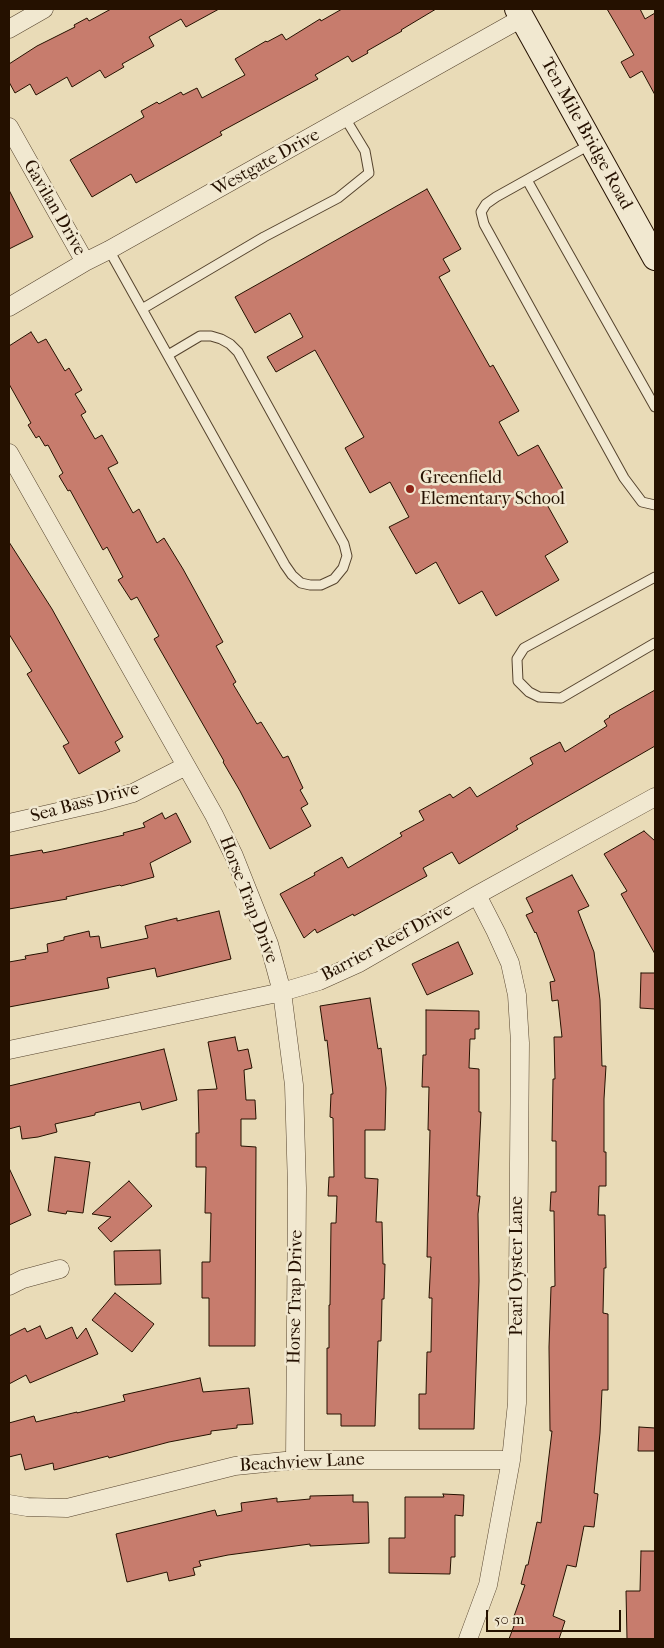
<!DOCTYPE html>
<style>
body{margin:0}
#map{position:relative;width:664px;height:1648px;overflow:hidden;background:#e9dbb7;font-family:"IM FELL French Canon",serif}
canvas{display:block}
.frame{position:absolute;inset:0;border:10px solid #251100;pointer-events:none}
.scale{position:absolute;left:486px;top:1610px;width:135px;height:22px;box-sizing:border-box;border:2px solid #251100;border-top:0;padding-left:6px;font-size:15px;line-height:18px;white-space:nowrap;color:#251100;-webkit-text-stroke:4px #f1e8d0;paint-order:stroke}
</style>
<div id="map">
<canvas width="664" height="1648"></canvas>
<div class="frame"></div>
<div class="scale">50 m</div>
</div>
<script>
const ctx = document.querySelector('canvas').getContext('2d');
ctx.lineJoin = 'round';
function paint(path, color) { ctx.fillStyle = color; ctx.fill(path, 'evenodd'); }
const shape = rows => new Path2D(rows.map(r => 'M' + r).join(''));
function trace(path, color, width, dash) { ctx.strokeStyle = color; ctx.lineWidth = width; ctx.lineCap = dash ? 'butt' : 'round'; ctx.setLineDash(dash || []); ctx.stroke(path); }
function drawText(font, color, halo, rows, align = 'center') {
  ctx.font = font + ' "IM FELL French Canon",serif'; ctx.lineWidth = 5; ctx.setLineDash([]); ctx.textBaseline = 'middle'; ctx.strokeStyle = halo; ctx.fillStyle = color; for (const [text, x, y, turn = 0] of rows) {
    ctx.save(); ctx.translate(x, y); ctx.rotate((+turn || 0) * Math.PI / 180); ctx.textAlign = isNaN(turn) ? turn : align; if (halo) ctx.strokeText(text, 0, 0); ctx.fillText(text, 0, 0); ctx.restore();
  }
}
const building = shape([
 [111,9,219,9,186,27,181,19,149,37,154,46,122,64,124,67,105,78,100,70,72,87,67,77,36,95,30,84,15,93,9,82,9,64,37,46,75,27,74,25,87,18,89,21,111,9],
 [342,9,436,9,401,30,402,31,367,51,368,53,352,62,348,56,315,75,318,79,220,132,222,135,136,183,131,174,92,197,70,160,144,117,141,111,157,102,159,104,181,92,183,95,197,88,202,98,245,75,235,59,266,41,267,42,282,34,286,40,320,19,321,21,342,9],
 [607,9,640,9,645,19,655,13,655,95,642,71,630,78,621,62,634,55,607,9],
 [427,189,461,249,443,259,450,271,439,277,490,367,493,365,519,411,499,422,518,456,538,445,564,491,545,501,568,542,545,556,559,580,496,616,482,591,459,604,436,562,416,574,389,527,409,517,390,482,370,493,345,448,364,437,315,350,276,372,267,357,303,337,290,313,255,333,235,297,427,189],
 [9,190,33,237,9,249,9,190],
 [31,332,38,343,46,339,65,371,69,368,82,390,75,394,86,412,81,415,95,439,102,435,118,463,108,468,133,513,139,509,157,543,164,538,183,569,223,642,216,646,236,682,233,684,257,724,261,722,283,758,288,756,303,788,300,790,308,804,301,808,311,826,270,849,240,791,223,762,224,761,154,639,159,636,137,597,131,600,118,580,123,577,107,547,103,550,70,490,68,491,59,476,63,473,48,445,45,446,39,436,36,438,28,425,31,423,9,384,9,346,31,332],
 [9,542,52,609,123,737,115,742,120,751,79,774,63,746,69,743,27,674,32,671,9,634,9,542],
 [655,690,655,746,516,826,518,829,459,864,452,852,423,868,427,876,354,916,353,914,317,933,315,929,304,938,280,894,315,875,314,873,342,857,348,868,402,836,400,833,424,820,419,811,450,794,453,798,470,787,477,797,533,764,530,758,560,742,565,752,607,726,604,721,610,717,609,716,655,690],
 [162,813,165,819,176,813,191,842,150,863,154,877,121,886,120,885,66,897,67,899,9,909,9,856,42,850,43,853,58,850,124,835,123,833,145,827,143,823,162,813],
 [644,831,655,841,655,954,621,894,627,891,604,854,644,831],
 [572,875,589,906,578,911,594,952,600,1000,602,1066,606,1066,604,1099,604,1152,606,1152,606,1186,599,1186,598,1215,605,1215,606,1268,604,1268,603,1313,608,1314,608,1390,602,1390,600,1433,594,1493,598,1494,594,1527,584,1526,576,1567,567,1565,553,1616,565,1621,559,1639,509,1639,515,1623,512,1622,525,1585,521,1584,526,1565,528,1565,537,1522,541,1523,552,1431,550,1431,549,1347,551,1287,555,1286,554,1211,550,1211,551,1192,556,1192,556,1141,552,1141,553,1079,555,1079,554,1037,562,1037,558,1000,552,1001,550,982,555,981,536,932,535,933,526,915,533,912,526,898,572,875],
 [219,911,231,959,157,977,155,968,107,978,109,988,9,1007,9,962,26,959,25,956,48,952,47,944,64,940,64,937,89,931,90,937,99,936,101,948,148,938,145,926,177,918,177,921,219,911],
 [458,942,473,974,427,995,412,964,458,942],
 [641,973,655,973,655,1009,640,1008,641,973],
 [370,998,378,1049,381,1048,386,1088,385,1130,365,1130,365,1178,378,1179,376,1222,382,1222,383,1264,385,1264,384,1299,382,1299,381,1341,378,1341,375,1426,341,1426,341,1414,327,1414,327,1348,329,1348,329,1305,330,1305,331,1223,336,1223,337,1196,328,1196,329,1177,334,1177,333,1118,330,1117,331,1094,333,1094,327,1040,325,1041,320,1006,370,998],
 [426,1010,479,1011,479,1029,475,1029,475,1039,470,1039,469,1068,479,1069,479,1112,481,1112,477,1196,480,1196,478,1214,479,1281,474,1429,419,1429,419,1394,426,1394,427,1352,431,1352,432,1298,429,1298,431,1257,427,1257,430,1130,428,1130,429,1087,422,1087,423,1055,426,1055,426,1010],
 [235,1037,238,1051,248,1049,252,1068,244,1070,246,1100,255,1100,256,1119,241,1119,241,1146,256,1147,255,1346,209,1346,209,1298,202,1298,202,1262,210,1262,211,1213,205,1213,206,1167,196,1167,196,1133,199,1133,198,1090,217,1089,208,1042,235,1037],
 [164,1049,177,1100,142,1110,140,1102,95,1113,95,1115,55,1124,57,1132,38,1137,22,1139,20,1126,9,1129,9,1086,164,1049],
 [55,1157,90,1162,83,1213,67,1211,66,1214,48,1211,55,1157],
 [9,1168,31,1215,9,1225,9,1168],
 [129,1181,152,1206,111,1242,98,1228,111,1217,92,1214,129,1181],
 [160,1250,161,1284,115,1285,114,1251,160,1250],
 [115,1293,154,1324,132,1352,92,1320,115,1293],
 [40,1326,46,1339,72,1327,77,1339,86,1328,98,1354,30,1383,26,1375,9,1384,9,1336,25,1328,27,1332,40,1326],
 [200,1378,203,1392,249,1388,253,1424,237,1425,237,1428,211,1431,211,1434,169,1442,109,1458,108,1456,54,1470,53,1463,25,1470,21,1454,9,1457,9,1423,34,1416,36,1422,77,1412,77,1413,125,1401,123,1395,200,1378],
 [639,1427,655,1428,655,1451,638,1451,639,1427],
 [443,1494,464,1495,463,1516,455,1515,455,1557,451,1557,450,1574,389,1573,389,1538,405,1538,405,1497,444,1497,443,1494],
 [353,1495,353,1502,368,1502,369,1543,310,1546,310,1544,228,1555,199,1561,201,1566,193,1568,195,1575,169,1581,167,1572,127,1582,116,1534,215,1510,217,1516,242,1511,241,1503,277,1498,277,1502,310,1499,310,1496,353,1495],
 [641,1551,655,1551,655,1639,627,1639,626,1591,640,1591,641,1551]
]);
const lane = shape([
 [591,144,496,197,486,204,481,212,484,224,624,478,642,502,655,505],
 [527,180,655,407],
 [109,250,285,565,292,575,301,583,310,585,321,585,334,579,343,568,347,556,344,544,238,352,230,344,221,339,211,336,200,336,168,355],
 [142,309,264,237,338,198,369,173,365,151,345,118],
 [655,577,524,648,517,659,518,681,529,692,539,697,561,698,655,643]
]);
const street = shape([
 [9,29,44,9],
 [9,127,85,262],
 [9,307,85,262,109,250,522,18],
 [9,453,214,815,234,856,269,944,282,992,294,1085,297,1188,295,1460],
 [9,823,97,803,133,793,186,766],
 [9,1050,282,992,319,981,359,963,477,895,655,797],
 [9,1286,23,1279,60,1269],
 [9,1504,27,1507,67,1508,235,1466,295,1460,511,1460],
 [468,1639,488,1585,511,1460,517,1403,520,1043,517,995,510,963,496,932,477,895]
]);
const secondary = shape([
 [517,9,655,258]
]);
const markers = [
 [410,489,5,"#8f2418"]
];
const streetNames = [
 ["Ten Mile Bridge Road",586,134,61],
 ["Westgate Drive",266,163,-29],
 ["Gavilan Drive",54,208,60],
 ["Sea Bass Drive",85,803,-15],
 ["Horse Trap Drive",248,900,69],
 ["Barrier Reef Drive",387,943,-28],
 ["Pearl Oyster Lane",518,1266,-90],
 ["Horse Trap Drive",296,1297,-89],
 ["Beachview Lane",302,1463,-3]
];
const poiNames = [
 ["Greenfield",420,479],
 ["Elementary School",420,500]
];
paint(building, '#c77c6d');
trace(building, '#251100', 1);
trace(lane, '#56442e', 11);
trace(street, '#56442e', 19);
trace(secondary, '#251100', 26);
trace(lane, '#f1e8d0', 9);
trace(street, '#f1e8d0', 18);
trace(secondary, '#f1e8d0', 24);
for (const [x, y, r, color] of markers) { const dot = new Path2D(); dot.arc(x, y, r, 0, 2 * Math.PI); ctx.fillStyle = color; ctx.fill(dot); trace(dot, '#f1e8d0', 2); }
drawText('18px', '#251100', '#f1e8d0', streetNames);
drawText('18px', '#251100', '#f1e8d0', poiNames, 'left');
</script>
